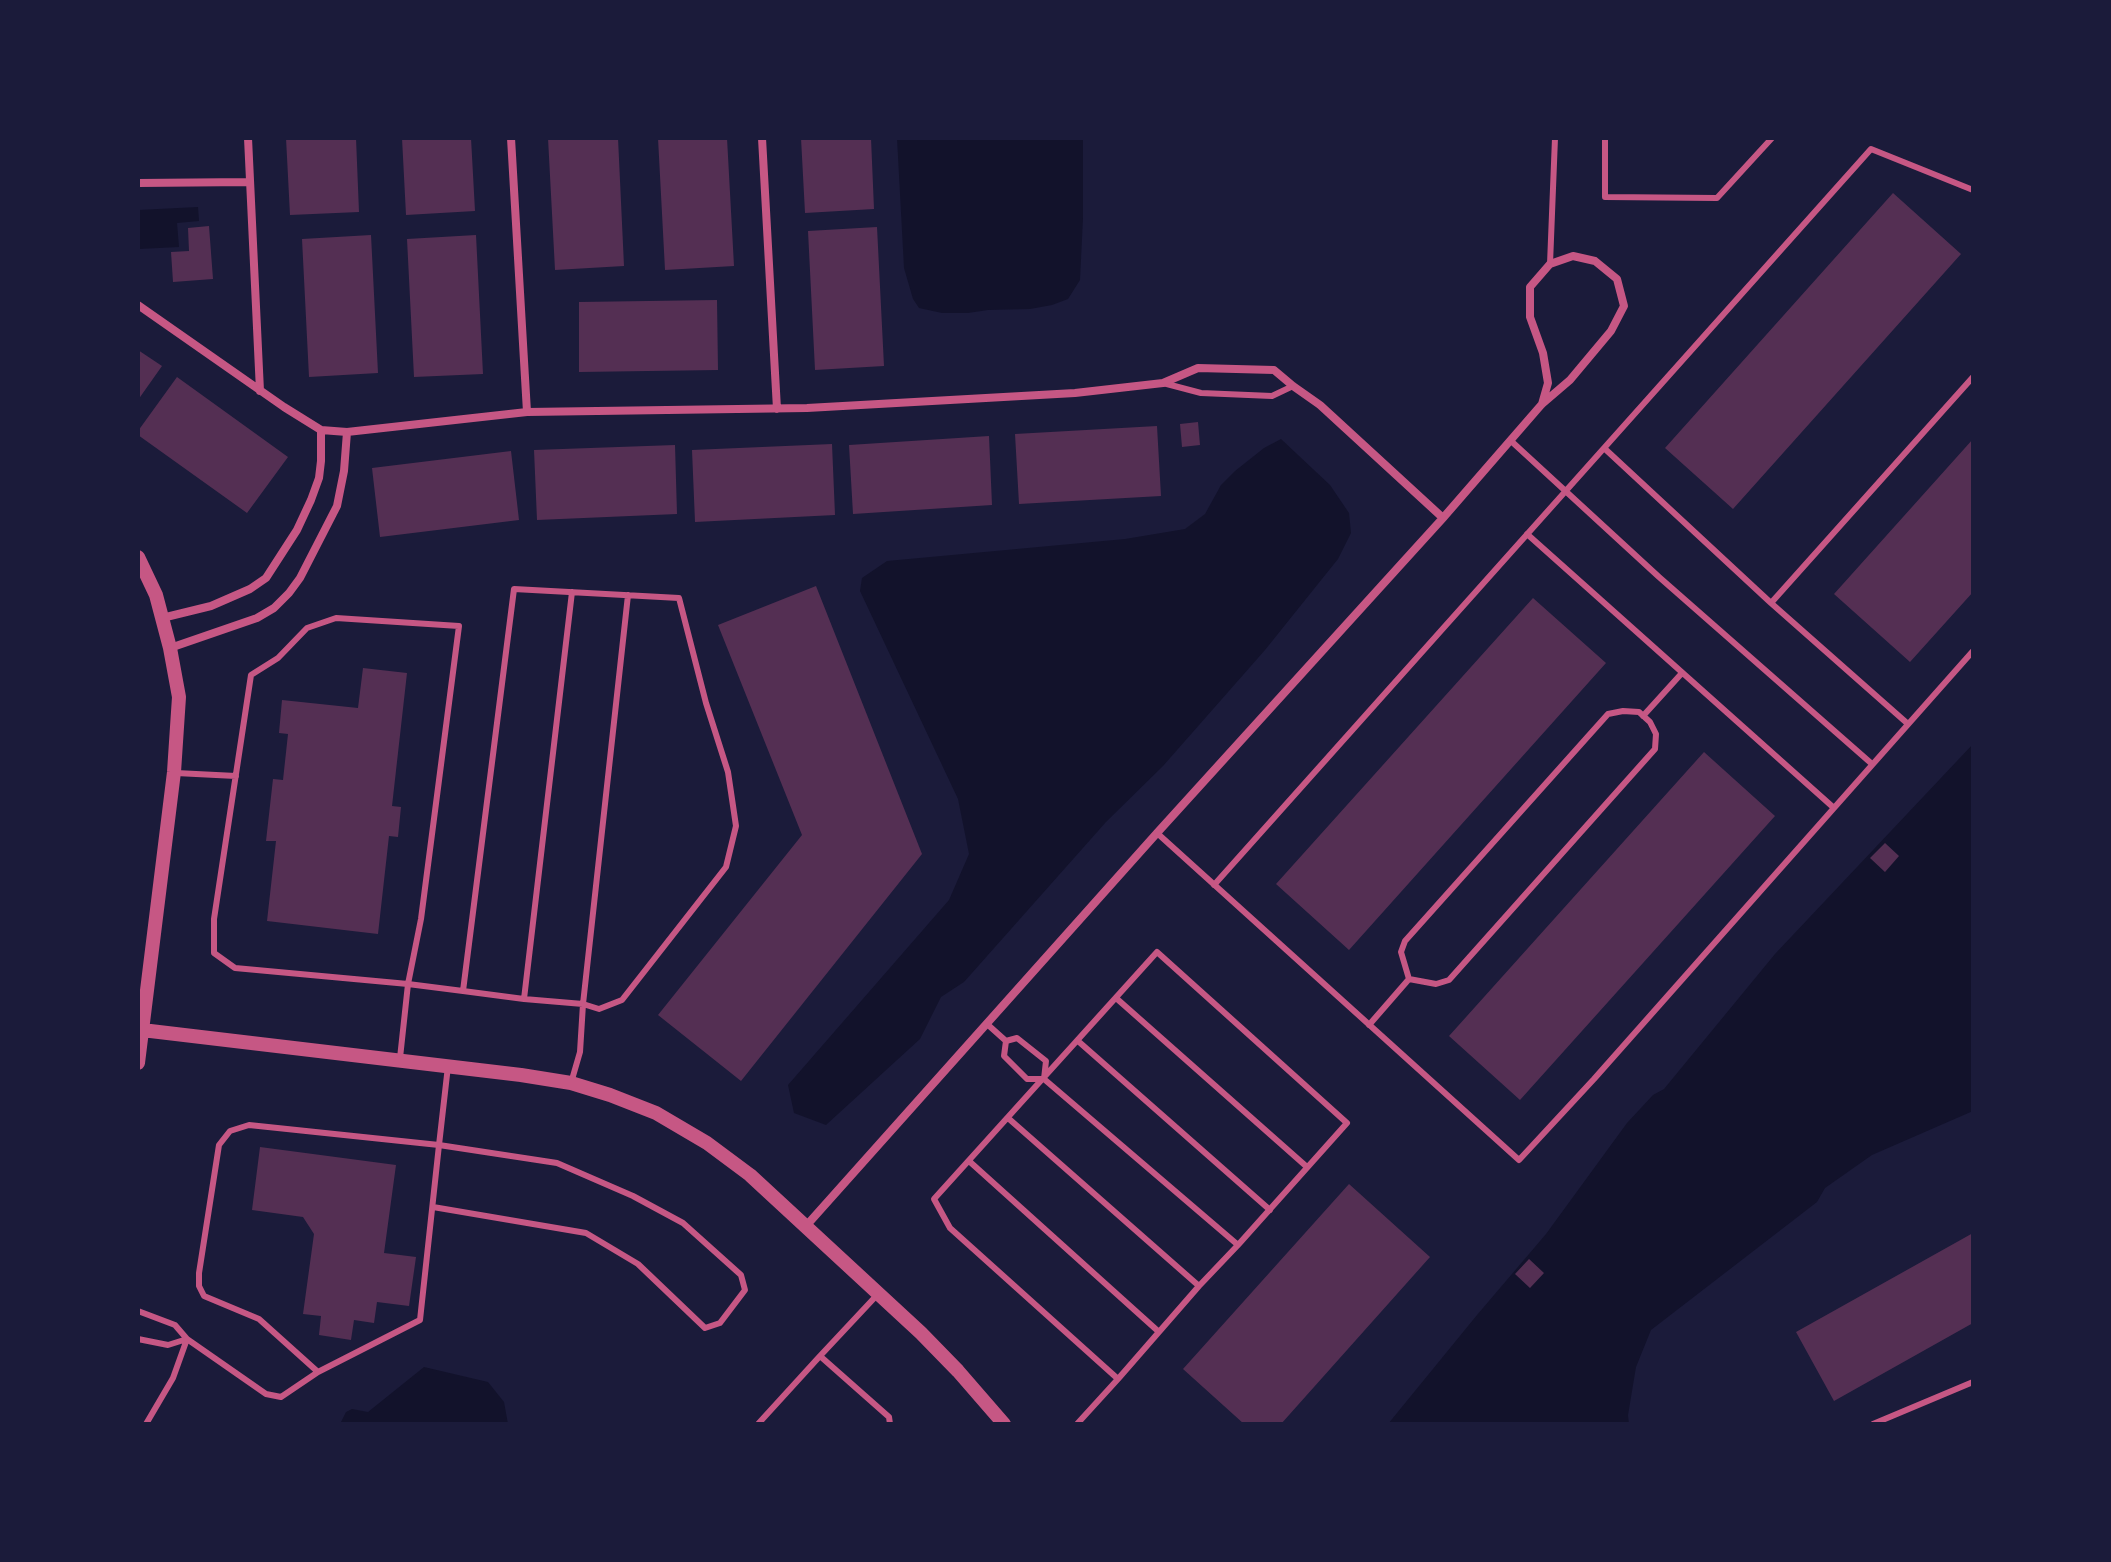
<!DOCTYPE html>
<style>
body{margin:0}
#map{position:relative;width:2111px;height:1562px;overflow:hidden;background:#1b1b3a;font-family:Raleway,sans-serif}
canvas{display:block}
.frame{position:absolute;inset:0;border:140px solid #1b1b3a;pointer-events:none}
</style>
<div id="map">
<canvas width="2111" height="1562"></canvas>
<div class="frame"></div>
</div>
<script>
const ctx = document.querySelector('canvas').getContext('2d');
ctx.lineJoin = 'round';
function paint(path, color) { ctx.fillStyle = color; ctx.fill(path, 'evenodd'); }
const shape = rows => new Path2D(rows.map(r => 'M' + r).join(''));
function trace(path, color, width, dash) { ctx.strokeStyle = color; ctx.lineWidth = width; ctx.lineCap = dash ? 'butt' : 'round'; ctx.setLineDash(dash || []); ctx.stroke(path); }
const water = shape([
 [897,138,1083,138,1083,218,1080,280,1068,299,1052,305,1030,309,988,310,968,313,942,313,919,308,913,299,904,268],
 [198,207,199,221,177,223,179,247,139,249,138,210],
 [1281,439,1330,485,1349,513,1351,533,1338,559,1265,650,1163,766,1106,822,964,982,941,997,920,1039,826,1125,794,1113,788,1085,949,900,969,854,958,799,860,591,862,578,887,561,1125,539,1185,529,1205,514,1221,485,1235,471,1264,448],
 [1973,744,1973,1111,1872,1155,1825,1188,1817,1202,1651,1330,1636,1367,1628,1415,1629,1424,1388,1424,1477,1315,1546,1234,1627,1123,1653,1095,1664,1089,1775,954],
 [424,1367,488,1382,504,1402,508,1424,340,1424,346,1412,352,1409,368,1412]
]);
const building = shape([
 [286,138,356,138,359,212,290,215],
 [402,138,471,138,475,211,406,215],
 [548,138,618,138,624,266,555,270],
 [658,138,727,138,734,266,665,270],
 [801,138,871,138,874,209,805,213],
 [1893,193,1961,254,1733,509,1665,448],
 [209,226,213,279,173,282,171,252,189,251,188,228],
 [877,227,884,366,815,370,808,231],
 [371,235,378,373,309,377,302,239],
 [476,235,483,374,414,377,407,239],
 [717,300,718,370,579,372,579,302],
 [138,350,162,366,138,400],
 [177,377,288,457,247,513,138,435,138,431],
 [1198,422,1200,445,1182,447,1180,424],
 [1157,426,1161,496,1019,504,1015,434],
 [989,436,992,505,853,514,849,445],
 [1973,439,1973,592,1910,662,1834,594],
 [832,444,835,515,695,522,692,450],
 [675,445,677,514,537,520,534,450],
 [511,451,519,520,380,537,372,468],
 [816,586,922,854,741,1081,658,1015,802,835,718,625],
 [1533,598,1606,663,1349,950,1276,884],
 [363,668,407,673,392,806,401,807,398,837,389,836,378,934,267,921,276,841,266,841,273,779,283,780,288,734,279,733,282,700,358,708],
 [1704,752,1775,816,1520,1100,1449,1036],
 [1885,843,1899,856,1885,872,1870,858],
 [260,1147,396,1165,384,1253,416,1257,409,1306,377,1302,374,1323,354,1320,351,1340,319,1335,321,1316,303,1314,314,1234,303,1217,252,1210],
 [1349,1184,1430,1257,1281,1424,1244,1424,1183,1369],
 [1973,1233,1973,1323,1834,1401,1796,1332],
 [1529,1259,1544,1273,1530,1288,1515,1274]
]);
const service = shape([
 [1605,138,1605,197,1717,198,1772,138],
 [1550,264,1555,138],
 [1163,383,1201,393,1272,396,1293,386],
 [1510,440,1659,577,1872,764],
 [1604,448,1771,603],
 [1527,534,1834,808],
 [1643,716,1682,673],
 [1908,724,1771,603,1973,377],
 [176,773,236,776],
 [1157,833,1519,1160,1594,1079,1973,651],
 [1214,885,1871,149,1973,190],
 [1116,998,1307,1167],
 [524,999,572,592],
 [987,1024,1006,1041],
 [1369,1025,1409,979,1401,952,1405,941,1608,714,1623,711,1639,712,1650,722,1656,734,1655,749,1449,980,1436,984,1409,979],
 [1006,1041,1004,1056,1027,1079,1044,1079,1238,1245],
 [1006,1041,1017,1038,1046,1061,1044,1079],
 [1078,1041,1270,1210],
 [400,1058,408,984,235,968,214,953,214,919,251,675,278,658,307,628,336,618,459,626,421,919,408,984,463,991,524,999,583,1004,599,1009,622,1000,726,867,736,826,728,772,706,703,679,598,514,589,463,991],
 [571,1083,580,1052,583,1004,628,595],
 [1008,1118,1199,1286],
 [969,1161,1159,1332],
 [433,1207,586,1233,638,1264,705,1328,720,1323,745,1290,741,1275,683,1223,633,1196,557,1163,439,1145,249,1125,230,1131,219,1145,199,1273,199,1286,204,1296,259,1319,318,1372,420,1320,439,1145,448,1066],
 [138,1311,175,1325,187,1339,168,1345,138,1339],
 [820,1356,878,1294],
 [146,1424,173,1378,187,1339,266,1394,281,1397,318,1372],
 [758,1424,820,1356,889,1417,890,1424],
 [1077,1424,1118,1379,1199,1286,1238,1245,1347,1123,1157,952,934,1199,950,1228,1118,1379],
 [1873,1424,1973,1382]
]);
const minor = shape([
 [248,138,260,391],
 [511,138,527,412],
 [762,138,777,409],
 [138,183,250,182],
 [138,305,284,407,321,430,347,432,527,412,807,408,1075,393,1163,383,1198,368,1274,370,1293,386,1320,405,1443,518],
 [162,618,211,606,250,589,266,578,297,530,311,500,319,478,321,461,321,430],
 [170,648,257,618,274,608,289,593,300,578,337,506,344,471,347,432],
 [806,1226,1157,833,1443,518,1542,404,1570,380,1611,331,1624,306,1617,279,1595,261,1573,256,1550,264,1530,287,1530,317,1543,353,1548,383,1542,404]
]);
const tertiary = shape([
 [138,557,156,595,170,648,179,697,174,772,138,1063],
 [142,1030,521,1075,571,1083,610,1095,656,1113,707,1143,750,1175,921,1333,958,1371,1004,1424]
]);
paint(water, '#12122b');
paint(building, '#542f53');
trace(service, '#c65784', 6);
trace(minor, '#c65784', 8);
trace(tertiary, '#c65784', 14);
</script>
